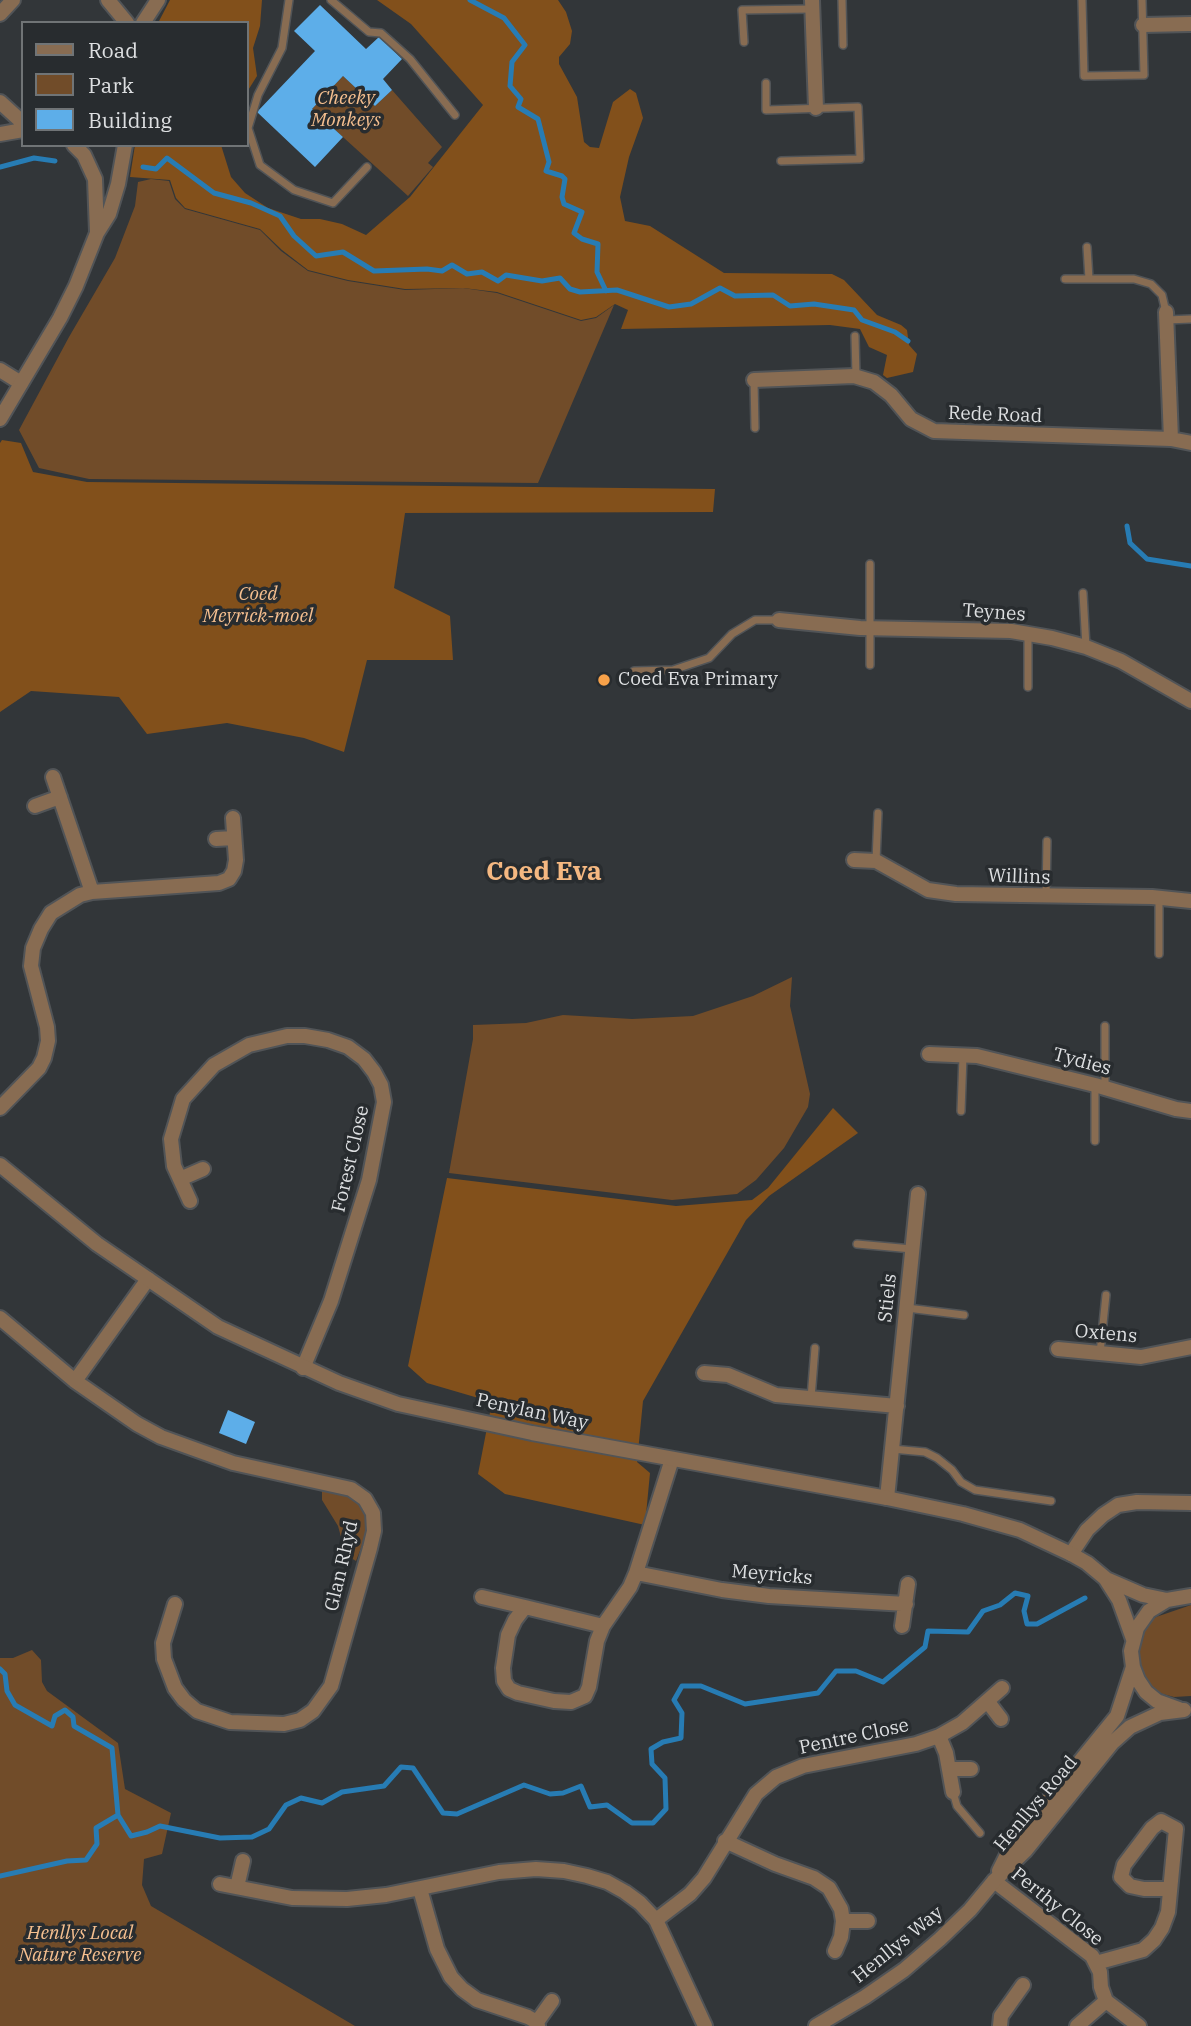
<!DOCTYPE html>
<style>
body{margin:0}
#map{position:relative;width:1191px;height:2026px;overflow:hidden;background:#323639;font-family:"IBM Plex Serif",serif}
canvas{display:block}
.legend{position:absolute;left:21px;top:21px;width:228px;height:126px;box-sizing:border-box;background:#282c2f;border:2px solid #707476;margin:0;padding:9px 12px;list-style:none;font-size:21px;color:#dddfe1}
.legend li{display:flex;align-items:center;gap:14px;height:35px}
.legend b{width:35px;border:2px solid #707476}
</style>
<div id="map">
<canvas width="1191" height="2026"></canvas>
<ul class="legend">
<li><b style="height:9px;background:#886c52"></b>Road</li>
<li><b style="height:19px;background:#714c29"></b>Park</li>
<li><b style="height:19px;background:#5daee9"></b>Building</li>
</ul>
</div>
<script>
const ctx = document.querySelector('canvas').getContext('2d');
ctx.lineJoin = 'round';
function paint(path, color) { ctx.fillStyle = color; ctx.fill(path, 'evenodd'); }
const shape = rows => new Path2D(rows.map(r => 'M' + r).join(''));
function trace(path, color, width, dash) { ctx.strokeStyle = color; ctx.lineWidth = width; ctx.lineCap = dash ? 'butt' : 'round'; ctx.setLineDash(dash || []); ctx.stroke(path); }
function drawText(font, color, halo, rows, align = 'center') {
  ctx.font = font + ' "IBM Plex Serif",serif'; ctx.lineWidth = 7; ctx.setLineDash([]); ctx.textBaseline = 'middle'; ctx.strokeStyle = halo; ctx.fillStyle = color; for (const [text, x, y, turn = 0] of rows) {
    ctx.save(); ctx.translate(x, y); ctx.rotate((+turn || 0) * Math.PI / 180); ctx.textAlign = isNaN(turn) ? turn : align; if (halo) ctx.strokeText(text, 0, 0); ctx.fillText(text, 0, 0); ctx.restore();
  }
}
const green = shape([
 [343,76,375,106,392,90,442,147,428,163,433,167,408,196,312,109],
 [151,179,169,181,175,199,185,209,260,230,281,251,308,271,348,281,405,290,463,288,497,293,581,321,596,318,614,305,538,483,89,479,39,468,19,430,69,337,115,258,135,206,138,182],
 [792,977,790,1006,810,1094,808,1107,784,1148,756,1180,737,1194,672,1200,449,1173,473,1039,473,1025,526,1023,563,1015,632,1019,693,1016,753,996],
 [322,1489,353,1495,365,1511,369,1521,368,1530,356,1561,351,1558,343,1544,338,1526,322,1500],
 [1191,1605,1191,1696,1174,1697,1159,1693,1147,1683,1140,1671,1137,1644,1147,1624,1156,1617],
 [32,1650,41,1660,42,1682,47,1691,118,1743,125,1789,171,1813,162,1854,144,1859,142,1885,151,1906,355,2026,0,2026,0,1658,13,1658]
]);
const forest = shape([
 [170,0,262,0,260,26,253,48,257,76,247,92,247,23,158,23],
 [377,0,558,0,566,12,572,31,570,44,559,57,559,64,577,97,584,142,590,147,599,148,613,102,630,89,636,93,643,118,629,157,620,197,625,221,650,226,724,273,832,274,844,280,877,315,901,325,907,330,909,345,917,354,913,372,887,378,883,375,887,355,869,347,860,329,830,325,621,329,628,310,615,304,596,317,581,320,497,292,463,288,405,289,348,280,308,270,282,250,260,229,185,208,176,198,170,180,130,177,135,145,221,145,231,177,245,193,268,208,301,219,320,219,342,224,366,235,410,197,483,105,411,24],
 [2,440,21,443,33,472,87,482,715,489,713,512,405,513,394,588,450,616,453,660,367,660,344,752,304,738,227,723,147,734,119,697,31,691,0,712,0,443],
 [833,1108,858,1133,769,1196,746,1220,643,1401,637,1462,650,1473,645,1525,505,1494,478,1474,492,1402,427,1383,408,1366,447,1178,676,1206,752,1200,768,1188]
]);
const stream = shape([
 [470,0,504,18,525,45,512,62,510,86,521,99,518,107,538,119,549,162,546,171,562,176,565,179,562,197,564,204,582,212,574,233,582,239,598,244,597,272,606,291],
 [0,167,34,158,55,161],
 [143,167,156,169,167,158,214,193,251,203,280,216,294,236,316,256,343,252,374,271,427,269,442,271,452,265,467,274,482,272,498,281,506,275,542,281,560,278,570,289,580,292,617,290,669,307,691,304,720,288,735,296,773,295,790,306,814,304,854,310,862,320,895,332,908,341],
 [1127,526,1130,543,1147,559,1191,566],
 [0,1669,5,1674,7,1691,15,1705,52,1726,55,1716,65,1710,73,1717,74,1726,112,1748,118,1815],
 [0,1876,67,1861,86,1860,97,1844,96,1828,118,1815,131,1836,147,1832,160,1826,220,1838,252,1837,269,1829,286,1805,301,1798,322,1803,342,1792,384,1786,401,1767,413,1768,443,1813,457,1814,524,1785,550,1794,563,1793,581,1786,590,1807,607,1805,632,1823,653,1823,666,1809,665,1778,652,1764,651,1749,663,1742,681,1738,682,1713,674,1700,682,1686,701,1686,745,1704,818,1693,836,1671,856,1671,883,1682,925,1647,928,1631,968,1632,983,1611,1000,1605,1015,1593,1028,1596,1024,1611,1027,1624,1037,1624,1085,1598]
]);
const building = shape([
 [320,5,366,49,379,37,402,59,383,79,392,90,375,106,343,76,312,109,343,137,315,167,257,112,315,51,294,31],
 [228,1410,255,1422,246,1444,219,1433]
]);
const service = shape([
 [289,0,282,48,258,95,248,128,260,165,294,190,333,203,367,167],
 [331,0,369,32,381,33,410,59,455,115],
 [842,0,843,45],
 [1082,0,1084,76,1144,75,1142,0],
 [744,42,742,10,812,9],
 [766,83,766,110,858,107,860,159,781,161],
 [1087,247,1089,279],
 [1065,279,1134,279,1151,284,1162,295,1166,312],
 [1167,320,1191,319],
 [855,336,856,376],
 [754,381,755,428],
 [1083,593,1086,647],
 [870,665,870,564],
 [634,671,673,670,709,658,732,634,755,620,779,620],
 [1028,687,1028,634],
 [876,861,878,813],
 [1046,896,1047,841],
 [1159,954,1159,898],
 [1095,1086,1095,1141],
 [1105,1088,1105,1026],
 [961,1111,963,1056],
 [857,1244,912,1249],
 [907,1308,964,1315],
 [1100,1353,1106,1295],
 [811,1398,815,1348],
 [892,1449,925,1452,937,1458,952,1470,961,1482,975,1490,1051,1501],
 [953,1792,957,1806,980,1833]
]);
const minor = shape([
 [812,0,816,108],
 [1143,25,1191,24],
 [1166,312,1171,439],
 [0,370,21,383],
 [754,380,854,376,874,382,891,395,911,419,934,431,1171,439,1191,443],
 [779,620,860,628,1011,631,1052,638,1086,647,1121,661,1191,701],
 [53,777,92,892],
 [35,806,60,797],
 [216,839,234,838],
 [854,860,876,861,928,890,956,894,1152,897,1191,901],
 [929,1054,977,1056,1095,1085,1176,1109,1191,1111],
 [0,1108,39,1068,44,1058,48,1041,47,1027,31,966,33,948,41,929,51,913,80,895,92,892,219,883,229,879,234,871,236,860,233,818],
 [180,1179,203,1169],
 [190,1201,174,1166,171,1139,183,1099,214,1065,249,1045,287,1036,305,1036,328,1040,348,1047,364,1059,374,1072,381,1085,384,1102,369,1180,331,1301,303,1368],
 [0,1318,75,1381,137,1424,161,1437,233,1463,351,1489,365,1499,373,1513,374,1531,370,1548,331,1686,313,1711,300,1720,284,1724,230,1722,197,1711,184,1700,175,1688,164,1659,163,1643,175,1604],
 [1058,1349,1141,1357,1191,1347],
 [704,1373,728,1375,776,1395,897,1406],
 [75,1381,148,1279],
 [887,1498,918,1194],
 [1071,1554,1087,1530,1103,1515,1118,1505,1137,1502,1191,1503],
 [636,1573,722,1590,769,1596,906,1604],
 [482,1597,525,1607],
 [603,1626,525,1607,515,1620,508,1635,503,1668,504,1681,509,1689,518,1693,554,1701,571,1702,585,1696,589,1687,597,1641,603,1626,630,1587,636,1573,672,1459],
 [902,1626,908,1584],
 [988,1702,1001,1719],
 [939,1736,946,1753,953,1792],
 [949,1769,971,1769],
 [725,1841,775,1864,814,1878,829,1888,841,1909,843,1921,841,1937,835,1951],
 [994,1881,1092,1956,1100,1972,1101,1987,1106,2001,1139,2026],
 [220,1884,292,1898,347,1899,386,1895,499,1872,536,1869,564,1871,587,1876,607,1882,625,1892,640,1903,656,1920,705,2026],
 [237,1887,243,1861],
 [420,1889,437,1949,451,1977,462,1989,477,2000,528,2017,537,2022,538,2026],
 [656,1920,690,1894,704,1878,756,1794,776,1777,803,1766,916,1744,939,1736,962,1723,1002,1688],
 [843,1921,868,1921],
 [1096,1963,1143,1950,1154,1940,1162,1928,1168,1912,1176,1829,1161,1821,1152,1828,1124,1865,1121,1877,1130,1886,1144,1889,1169,1889],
 [537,2022,552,2001],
 [1000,2026,1001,2016,1023,1985],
 [1077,2026,1106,2001]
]);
const tertiary = shape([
 [108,0,127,23],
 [0,14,13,0],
 [143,23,158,0],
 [0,102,23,123],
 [0,134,23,130],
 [74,145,84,155,95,179,97,232],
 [0,419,60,318,76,286,97,233,109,214,118,184,125,145],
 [0,1165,97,1244,218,1327,339,1383,398,1404,532,1433,887,1498,963,1514,1020,1530,1071,1554,1087,1563,1105,1578,1119,1600,1133,1639],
 [1106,1579,1143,1595,1167,1600],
 [1179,1709,1157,1701,1146,1692,1138,1680,1133,1667,1131,1651,1137,1628,1149,1611,1167,1600,1191,1596],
 [999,1871,1012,1845,1117,1716,1133,1667],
 [816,2026,865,1997,904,1970,940,1939,970,1910,994,1881,1025,1851,1112,1743,1130,1727,1160,1713,1184,1710]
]);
const markers = [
 [604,680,7,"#f7a149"]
];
const parkNames = [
 ["Cheeky",346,99],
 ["Monkeys",346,121],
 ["Coed",258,595],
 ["Meyrick-moel",258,617],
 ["Henllys Local",80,1934],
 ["Nature Reserve",80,1956]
];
const streetNames = [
 ["Rede Road",995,415,2],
 ["Teynes",994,613,4],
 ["Willins",1019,877,2],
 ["Tydies",1082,1062,15],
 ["Forest Close",351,1159,-77],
 ["Stiels",888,1298,-84],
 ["Oxtens",1106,1334,5],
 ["Penylan Way",532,1412,12],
 ["Glan Rhyd",342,1566,-77],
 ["Meyricks",772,1575,5],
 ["Pentre Close",854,1737,-12],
 ["Henllys Road",1036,1804,-50],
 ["Perthy Close",1057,1907,39],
 ["Henllys Way",898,1945,-39]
];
const poiNames = [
 ["Coed Eva Primary",618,680]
];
const districtNames = [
 ["Coed Eva",544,872]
];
paint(green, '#714c29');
paint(forest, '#82501b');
trace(stream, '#277cb4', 5);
paint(building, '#5daee9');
trace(service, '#515457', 10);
trace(minor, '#515457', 18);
trace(tertiary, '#515457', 18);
trace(service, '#886c52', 7);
trace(minor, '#886c52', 14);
trace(tertiary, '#886c52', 14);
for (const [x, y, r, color] of markers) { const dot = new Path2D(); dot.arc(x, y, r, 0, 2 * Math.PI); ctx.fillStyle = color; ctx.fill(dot); trace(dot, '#282c2f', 2.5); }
drawText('italic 19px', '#f5bf8f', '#282c2f', parkNames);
drawText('19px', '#dddfe1', '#282c2f', streetNames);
drawText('19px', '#dddfe1', '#282c2f', poiNames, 'left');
drawText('bold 26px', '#f5b881', '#282c2f', districtNames);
</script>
